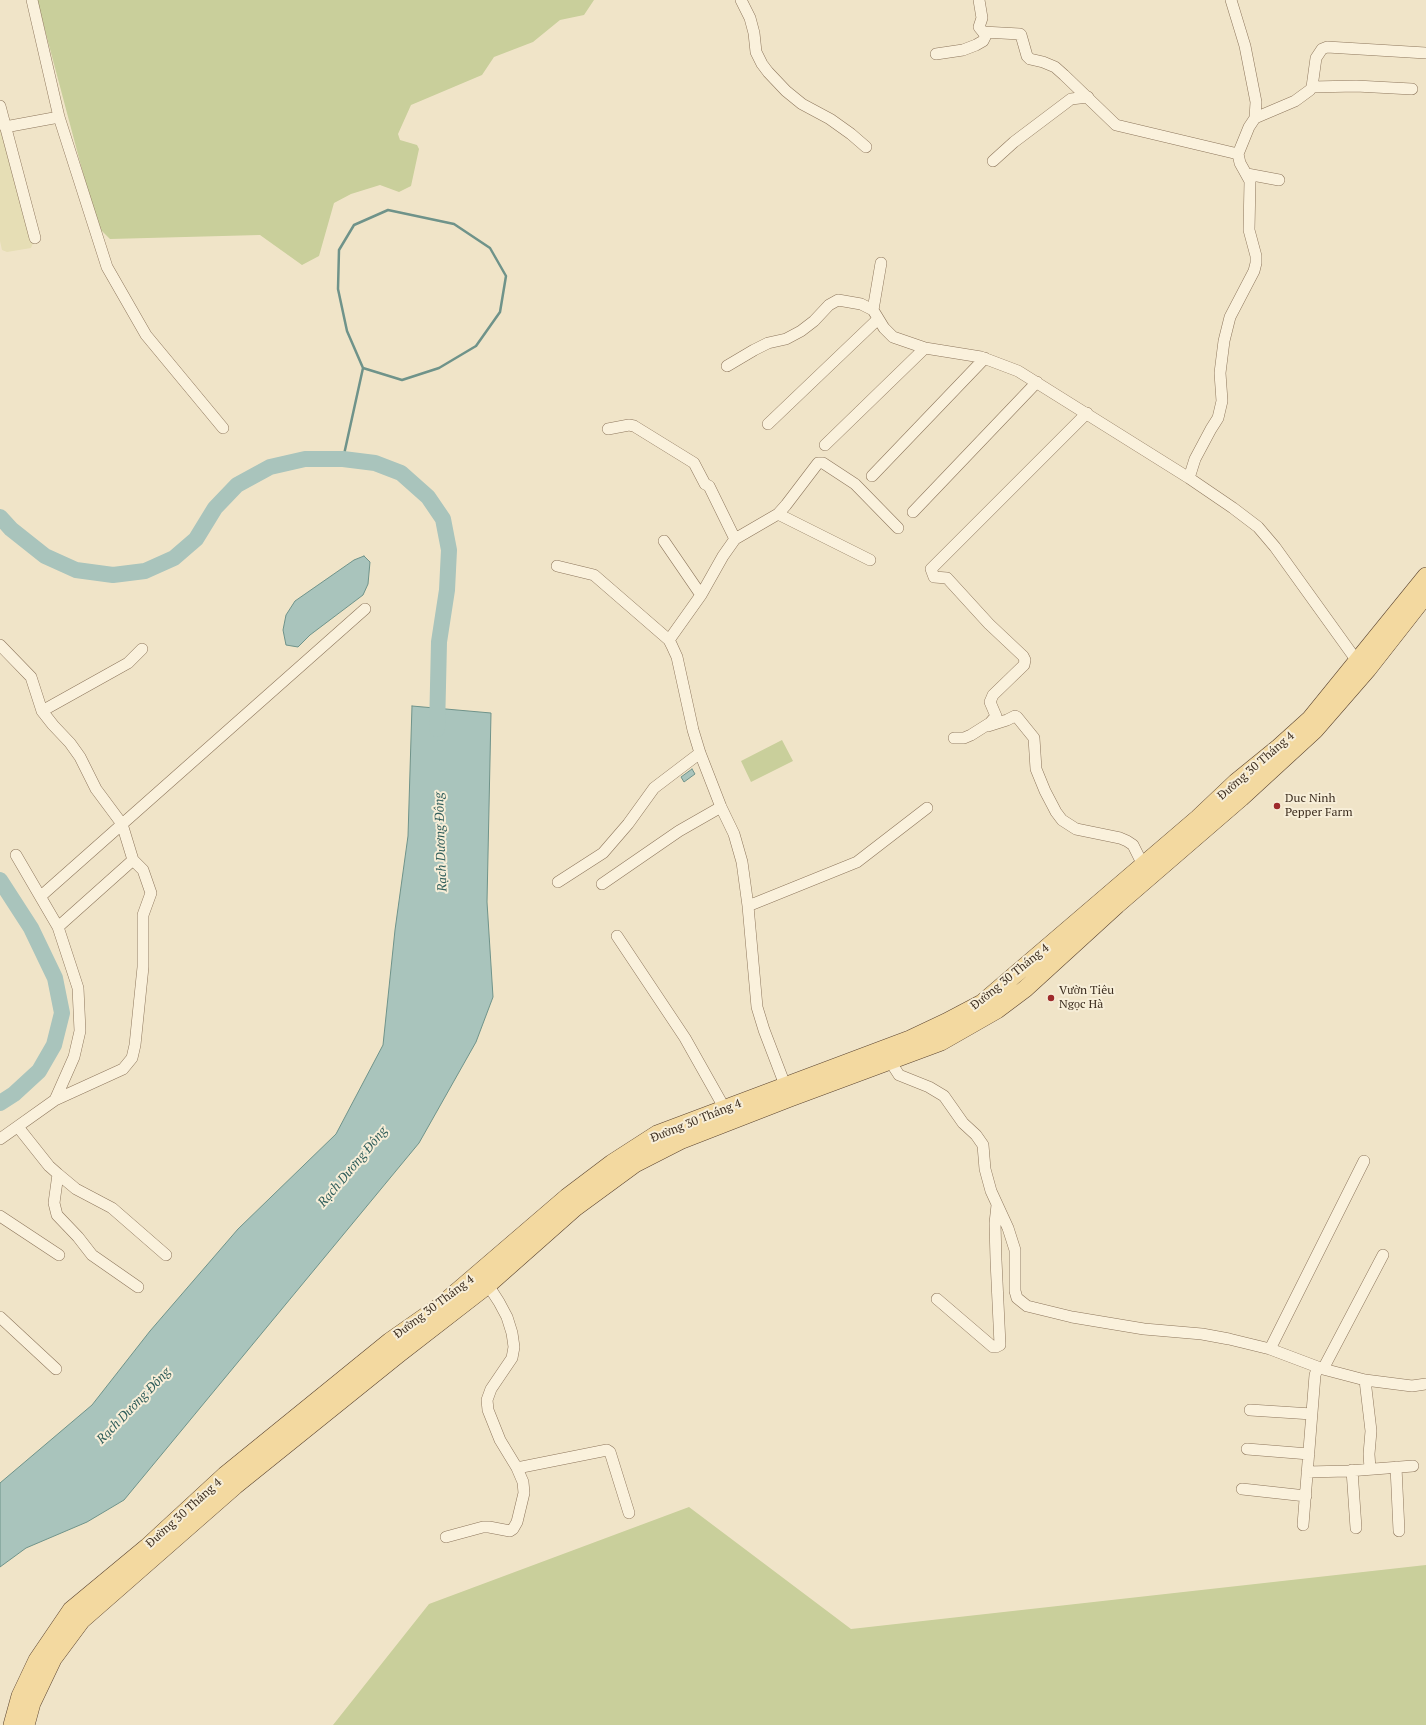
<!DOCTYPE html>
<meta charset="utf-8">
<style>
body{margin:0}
canvas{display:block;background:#f0e4c8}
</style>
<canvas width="1426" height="1725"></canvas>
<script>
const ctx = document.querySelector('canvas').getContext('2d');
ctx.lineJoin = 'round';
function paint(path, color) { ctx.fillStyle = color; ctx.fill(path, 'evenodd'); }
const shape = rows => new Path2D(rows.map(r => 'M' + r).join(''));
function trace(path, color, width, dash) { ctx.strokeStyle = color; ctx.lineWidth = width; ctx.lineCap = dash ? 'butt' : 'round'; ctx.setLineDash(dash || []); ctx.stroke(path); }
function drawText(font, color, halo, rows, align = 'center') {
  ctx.font = font + ' "PT Serif",serif'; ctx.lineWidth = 4; ctx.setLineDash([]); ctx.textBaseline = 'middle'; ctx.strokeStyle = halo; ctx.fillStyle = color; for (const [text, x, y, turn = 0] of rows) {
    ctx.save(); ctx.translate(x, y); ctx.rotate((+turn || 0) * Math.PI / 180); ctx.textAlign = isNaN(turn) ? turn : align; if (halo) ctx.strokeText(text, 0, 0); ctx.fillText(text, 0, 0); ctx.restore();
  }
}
const farmland = shape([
 [0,117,33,243,31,248,7,252,2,250,0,241]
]);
const green = shape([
 [37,0,594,0,584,15,560,20,533,42,494,57,482,75,411,105,398,134,400,140,417,145,419,149,411,186,399,192,380,185,351,194,334,203,319,256,302,265,260,235,110,239,97,226],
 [782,740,793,761,751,782,741,761],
 [689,1507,851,1629,1426,1565,1426,1725,333,1725,429,1604]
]);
const water = shape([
 [364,556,370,562,368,584,363,595,310,635,298,647,286,645,283,630,286,615,295,601,354,560,364,556],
 [412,706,491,713,487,902,493,997,476,1042,419,1143,124,1500,87,1522,26,1548,0,1567,0,1483,92,1405,150,1331,238,1229,336,1134,383,1045,395,930,408,836,412,706],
 [692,769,695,774,684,782,681,777,692,769]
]);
const stream = shape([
 [343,459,363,368,347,331,338,289,339,250,354,225,388,210,454,224,490,248,506,276,500,312,476,346,439,368,402,380,363,368]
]);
const river = shape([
 [0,517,11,529,45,556,76,570,113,575,145,571,174,558,196,539,215,508,237,485,270,467,305,459,343,459,375,463,401,473,428,497,443,519,449,550,447,590,439,642,437,729],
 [0,880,31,928,55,978,62,1013,54,1045,39,1071,14,1094,0,1103]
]);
const street = shape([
 [32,0,59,117,107,267,146,335,223,428],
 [741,0,750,18,754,33,756,52,762,64,768,72,786,91,802,104,830,119,851,134,866,147],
 [979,0,982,18,979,27,983,32,1020,34,1021,35,1027,56,1030,59,1043,62,1055,67,1064,75,1116,125,1238,154],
 [936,54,963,50,976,45,983,41,987,33],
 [1312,87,1356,86,1412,89],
 [0,106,35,238],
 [1255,118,1295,101,1310,90,1312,87,1316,58,1322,49,1327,47,1426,53],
 [5,127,59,117],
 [993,161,1014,142,1071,99,1088,97],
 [1247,174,1279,180],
 [873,310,881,263],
 [727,366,754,350,768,343,786,339,801,331,814,321,829,305,838,300,861,304,873,310,884,328,893,337,925,348,981,357,1018,371,1189,478,1233,508,1258,527,1275,547,1357,661],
 [768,424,878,319],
 [608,429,629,425,634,426,694,463,705,484,709,486,735,539],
 [825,445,925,348],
 [872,476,985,358],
 [1189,478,1195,459,1211,429,1218,418,1222,401,1220,373,1224,341,1230,317,1254,271,1256,263,1256,256,1249,230,1250,181,1240,163,1238,154,1249,127,1255,118,1256,102,1245,46,1231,0],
 [913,512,1037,382],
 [778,514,870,560],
 [664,541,701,595],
 [557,566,594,575,669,640,672,646,677,657,693,730,700,753,721,807,734,834,742,862,748,906,757,1007,764,1030,785,1085],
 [669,640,701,595,723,556,735,539,778,514,786,505,818,463,823,463,855,484,898,528],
 [0,645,31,677,42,711,53,725,70,743,80,757,96,789,122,824,133,860,143,870,151,893,143,915,143,967,135,1045,132,1058,123,1069,55,1100],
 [42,711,128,663,142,649],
 [988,726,1007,720,1015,716,1017,717,1034,738,1036,769,1045,791,1056,812,1062,820,1076,829,1120,838,1127,841,1133,845,1143,865],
 [954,738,964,738,971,735,990,723,996,716,990,702,993,695,1024,665,1025,660,1023,656,989,624,947,578,934,577,931,569,1087,413],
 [558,882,603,853,628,824,654,788,700,753],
 [602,884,679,831,721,807],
 [41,896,365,609],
 [748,906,857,862,927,808],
 [58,927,133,860],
 [617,936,685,1038,725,1109],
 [890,1061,899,1075,929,1087,944,1096,963,1123,976,1135,983,1145,985,1169,991,1191,1008,1228,1015,1250,1015,1291,1017,1298,1027,1306,1072,1317,1144,1329,1202,1334,1229,1339,1270,1349,1323,1369,1365,1380,1412,1386,1426,1384],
 [18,1127,49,1166,58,1174,76,1189,112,1208,166,1255],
 [0,1139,55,1100,74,1057,80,1031,78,988,58,927,16,855],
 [58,1174,54,1203,57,1215,78,1237,92,1255,138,1287],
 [0,1216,59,1255],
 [937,1299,993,1347,996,1347,1000,1345,996,1260,995,1223,997,1205],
 [0,1317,56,1369],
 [1270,1349,1364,1161],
 [1323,1369,1383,1255],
 [1365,1380,1371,1431,1369,1454,1370,1469],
 [1250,1410,1312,1414],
 [1247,1449,1309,1454],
 [1396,1467,1399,1531],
 [517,1468,607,1450,610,1452,629,1513],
 [1352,1470,1356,1528],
 [1307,1472,1348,1471,1413,1466],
 [1242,1489,1306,1496],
 [1303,1525,1315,1375,1318,1367],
 [446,1537,483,1527,489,1527,510,1531,513,1529,517,1522,524,1493,523,1482,517,1468,500,1440,488,1410,487,1400,491,1389,512,1358,514,1347,512,1333,507,1317,499,1302,488,1285]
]);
const primary = shape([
 [12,1725,20,1696,37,1660,71,1610,147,1547,225,1475,390,1341,440,1306,567,1197,612,1163,657,1134,910,1039,946,1022,982,1003,1198,818,1236,782,1279,747,1310,719,1426,576],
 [26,1725,32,1703,53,1659,82,1620,235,1486,399,1354,488,1285,575,1208,635,1164,682,1140,790,1098,941,1042,997,1010,1025,989,1117,905,1241,798,1315,730,1368,669,1426,595]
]);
const markers = [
 [1277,806,4,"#9e2a2b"],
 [1051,998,4,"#9e2a2b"]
];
const streetNames = [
 ["Đường 30 Tháng 4",1256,766,-41],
 ["Đường 30 Tháng 4",1010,977,-39],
 ["Đường 30 Tháng 4",696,1121,-22],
 ["Đường 30 Tháng 4",434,1307,-37],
 ["Đường 30 Tháng 4",184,1513,-42]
];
const poiNames = [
 ["Duc Ninh",1285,799],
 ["Pepper Farm",1285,813],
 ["Vườn Tiêu",1059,991],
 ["Ngọc Hà",1059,1005]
];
const waterNames = [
 ["Rạch Dương Đông",441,842,-92],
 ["Rạch Dương Đông",353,1167,-50],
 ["Rạch Dương Đông",134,1406,-46]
];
paint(farmland, '#e6deb5');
paint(green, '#c9cf9b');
paint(water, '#a9c4bc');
trace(water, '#6f938a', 1);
trace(stream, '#6f938a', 2.5);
trace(river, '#a9c4bc', 16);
trace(street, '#8d765c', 12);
trace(primary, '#5b4430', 18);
trace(street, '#faf1dc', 11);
trace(primary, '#f3d9a0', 17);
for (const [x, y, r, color] of markers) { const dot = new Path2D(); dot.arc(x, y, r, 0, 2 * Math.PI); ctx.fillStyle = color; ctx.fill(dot); trace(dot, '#f7eed8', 1.5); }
drawText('12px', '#3d2e20', '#f7eed8', streetNames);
drawText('12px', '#3d2e20', '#f7eed8', poiNames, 'left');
drawText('italic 13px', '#2f5d5a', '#f7eed8', waterNames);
</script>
